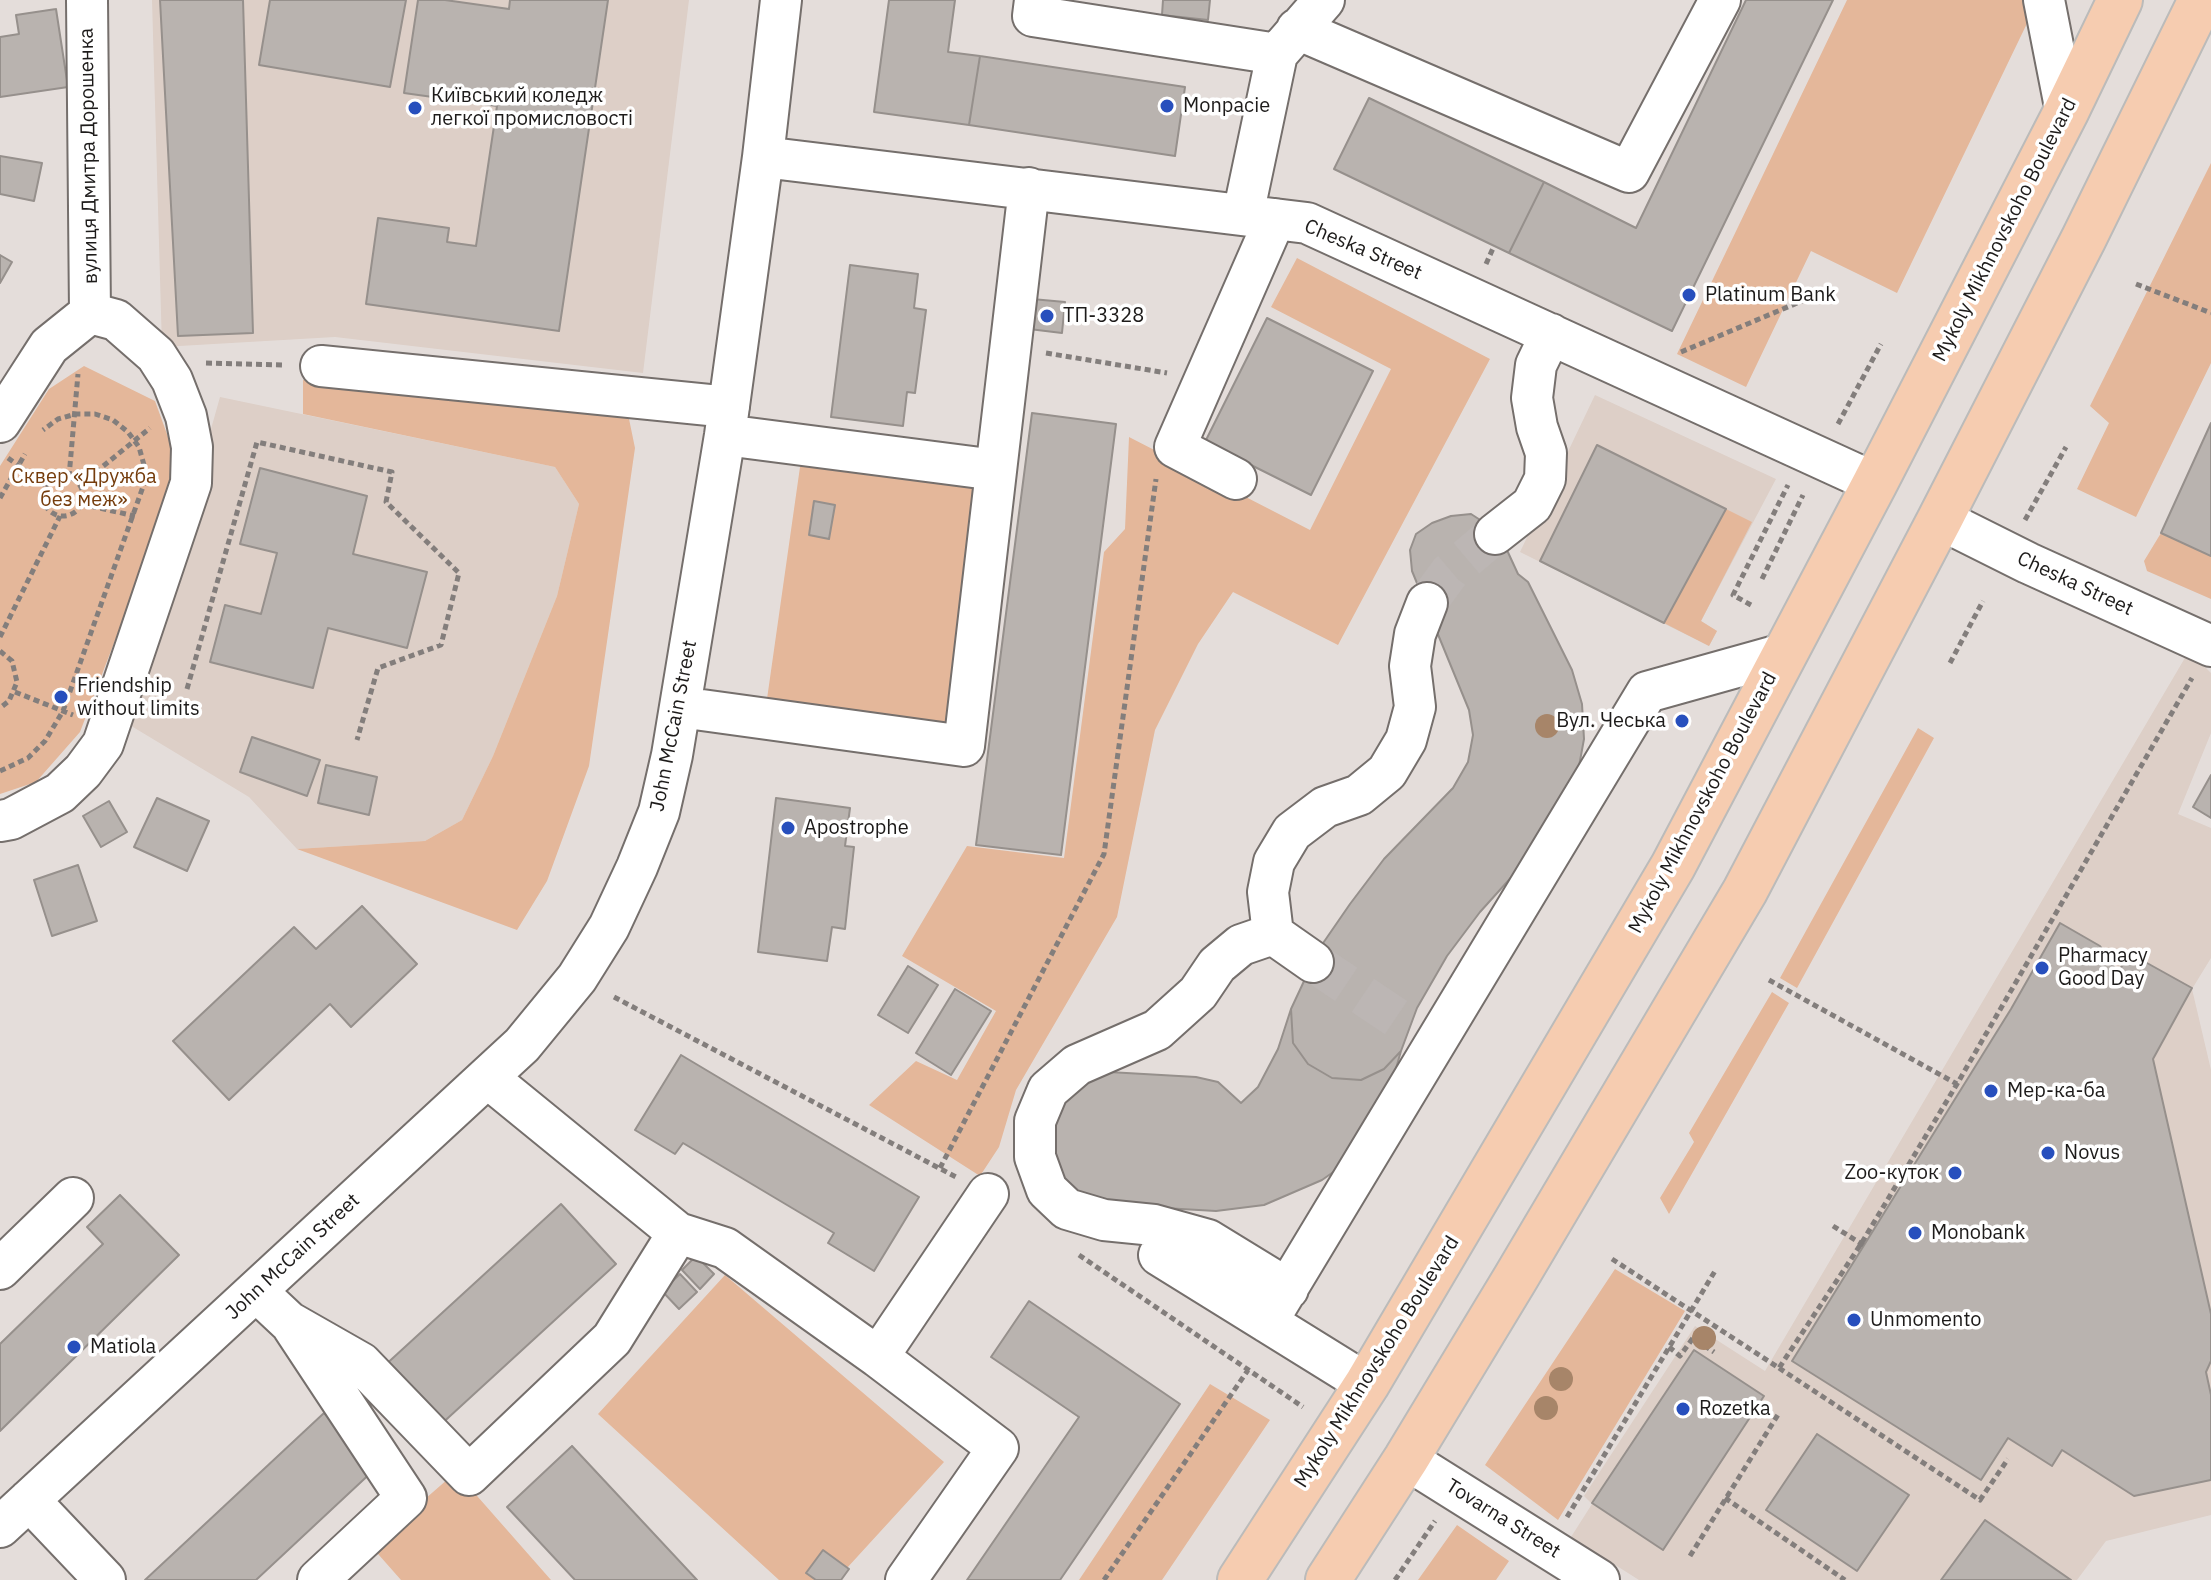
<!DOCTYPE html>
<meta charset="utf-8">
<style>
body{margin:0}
canvas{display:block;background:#e4ddda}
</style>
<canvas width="2211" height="1580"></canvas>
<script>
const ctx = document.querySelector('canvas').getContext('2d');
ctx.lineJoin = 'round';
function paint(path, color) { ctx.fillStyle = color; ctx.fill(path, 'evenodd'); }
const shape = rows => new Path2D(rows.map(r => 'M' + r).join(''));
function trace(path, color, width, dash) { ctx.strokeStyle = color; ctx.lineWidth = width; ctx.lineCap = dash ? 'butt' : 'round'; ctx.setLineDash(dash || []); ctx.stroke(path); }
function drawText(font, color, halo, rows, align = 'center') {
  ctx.font = font + ' "IBM Plex Sans",sans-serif'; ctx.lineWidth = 7; ctx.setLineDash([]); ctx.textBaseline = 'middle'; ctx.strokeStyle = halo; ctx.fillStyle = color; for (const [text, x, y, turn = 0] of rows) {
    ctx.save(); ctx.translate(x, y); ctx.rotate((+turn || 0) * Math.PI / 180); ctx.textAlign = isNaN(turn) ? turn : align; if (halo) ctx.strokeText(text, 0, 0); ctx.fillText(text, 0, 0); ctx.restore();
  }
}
const built = shape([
 [152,0,689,0,643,373,335,337,162,347],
 [1595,395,1776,479,1701,621,1717,631,1709,646,1520,552],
 [220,397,555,467,579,504,557,596,493,756,462,820,425,841,297,849,249,797,128,724],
 [2189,651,2211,673,2211,733,2178,814,2211,828,2211,958,2192,989,2211,1070,2211,1515,2106,1541,2077,1580,1639,1580,1571,1537,1592,1504,1584,1496,1695,1326,1765,1371]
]);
const green = shape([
 [1847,0,2028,0,2033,11,1897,293,1811,251,1746,387,1677,354],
 [2211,163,2211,363,2136,517,2077,489,2109,423,2090,406],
 [1297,258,1490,359,1338,645,1233,592,1198,644,1155,730,1117,917,1016,1090,999,1147,980,1176,869,1105,916,1061,957,1080,996,1011,902,956,967,846,1064,858,1104,552,1125,529,1129,437,1310,530,1391,369,1271,307],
 [84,366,155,401,180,470,80,732,36,782,0,794,0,466,49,389],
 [303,380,628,414,635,448,589,766,547,881,517,930,297,849,425,841,462,820,493,756,557,596,579,504,555,467,303,414],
 [801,460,975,484,954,725,766,706],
 [1726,509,1752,522,1701,621,1717,631,1709,646,1664,623],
 [2161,533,2211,556,2211,599,2147,571,2144,561],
 [1918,728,1934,738,1797,988,1780,978],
 [1772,992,1789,1003,1669,1214,1660,1198,1694,1142,1689,1133],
 [1615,1269,1685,1311,1558,1520,1485,1465],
 [725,1275,944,1462,836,1580,779,1580,598,1414],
 [1210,1384,1270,1420,1162,1580,1079,1580],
 [456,1472,551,1580,401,1580,371,1546],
 [1457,1525,1509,1561,1496,1580,1418,1580]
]);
const building = shape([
 [160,0,243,0,253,333,178,336,160,0],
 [270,0,406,0,390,87,259,65,270,0],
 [418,0,445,0,509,9,510,0,608,0,559,331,366,304,378,218,449,228,447,242,476,246,497,106,404,93,418,0],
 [889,0,955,0,948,52,980,56,969,125,874,112,889,0],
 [1163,0,1210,0,1208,20,1162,15,1163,0],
 [1746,0,1833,0,1672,331,1509,253,1544,182,1636,228,1746,0],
 [56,9,68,87,0,97,0,37,19,34,16,15,56,9],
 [980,56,1185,87,1175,156,969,125,980,56],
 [1369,98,1544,182,1509,253,1334,169,1369,98],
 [0,156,42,163,34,201,0,194,0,156],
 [0,255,12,262,0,283,0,255],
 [850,265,918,274,914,308,926,310,915,393,907,392,903,426,831,417,850,265],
 [1032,299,1065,302,1062,333,1029,329,1032,299],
 [1267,318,1373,371,1311,495,1205,442,1267,318],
 [1032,413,1116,424,1061,855,976,845,1032,413],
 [2211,423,2211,556,2161,533,2211,423],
 [1597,445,1726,509,1664,623,1540,561,1597,445],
 [260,468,367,496,353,554,427,572,407,648,328,628,313,688,210,662,225,605,261,614,277,553,240,544,260,468],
 [814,501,835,505,829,539,809,535,814,501],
 [1471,514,1488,525,1506,548,1518,574,1528,582,1572,670,1582,704,1584,739,1575,788,1553,831,1480,912,1447,956,1417,1008,1401,1051,1384,1069,1361,1080,1332,1078,1308,1064,1293,1043,1291,1009,1319,949,1350,904,1384,859,1453,788,1468,762,1473,735,1469,710,1412,571,1410,550,1416,534,1432,523,1451,516,1471,514],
 [252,737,320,760,307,796,240,772,252,737],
 [326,765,377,777,369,815,318,803,326,765],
 [2211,775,2211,818,2193,807,2211,775],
 [157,798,209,821,187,871,134,847,157,798],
 [776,798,850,808,845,846,854,847,845,929,832,927,827,961,758,952,776,798],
 [109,801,127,832,101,847,83,816,109,801],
 [78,865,97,921,52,936,34,880,78,865],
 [362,906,417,964,351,1027,330,1004,229,1100,173,1041,294,927,316,949,362,906],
 [2060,923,2100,946,2118,973,2129,953,2192,988,2153,1059,2211,1314,2211,1361,2206,1372,2211,1395,2211,1480,2134,1496,2062,1450,2052,1466,2008,1438,1981,1480,1792,1361,2011,1009,2060,923],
 [908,966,938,985,908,1033,878,1015,908,966],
 [955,989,991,1011,951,1075,916,1053,955,989],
 [1291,1009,1293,1043,1308,1064,1332,1078,1361,1080,1384,1069,1401,1051,1388,1096,1349,1161,1322,1180,1264,1205,1216,1211,1094,1204,1071,1189,1056,1167,1053,1115,1084,1080,1109,1072,1196,1077,1218,1082,1241,1103,1258,1087,1278,1049,1291,1009],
 [681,1055,919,1197,874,1271,828,1243,834,1233,683,1143,675,1154,635,1130,681,1055],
 [120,1195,179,1255,0,1431,0,1344,103,1244,87,1227,120,1195],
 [561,1204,616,1264,437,1428,382,1368,561,1204],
 [696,1256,714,1274,700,1289,682,1270,696,1256],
 [680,1274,697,1292,679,1309,662,1291,680,1274],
 [1029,1301,1180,1404,1060,1580,967,1580,1079,1417,991,1357,1029,1301],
 [1694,1350,1764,1396,1663,1550,1592,1503,1694,1350],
 [324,1413,376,1468,256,1580,145,1580,324,1413],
 [1817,1434,1909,1495,1857,1571,1766,1510,1817,1434],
 [572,1446,697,1580,575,1580,507,1507,572,1446],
 [1985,1520,2071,1580,1941,1580,1985,1520],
 [823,1550,849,1569,841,1580,816,1580,806,1573,823,1550]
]);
const minorTunnel = shape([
 [1427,603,1449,573,1495,534],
 [1313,962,1410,1027]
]);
const path = shape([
 [1486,264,1494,246],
 [2136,284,2211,313],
 [1681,352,1816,295],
 [1046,353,1167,373],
 [206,363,284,365],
 [1838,424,1881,344],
 [8,458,46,486],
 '43 496a20 20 0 1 1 40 0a20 20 0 1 1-40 0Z',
 [69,477,78,374],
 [80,485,150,428],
 [0,498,25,454],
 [81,504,135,516],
 [2025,520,2066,447],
 [1762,579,1803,495],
 [1751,605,1733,595,1788,485],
 [0,637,60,516],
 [0,651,12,661,17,682,9,701,0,708],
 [1950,663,1983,601],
 [187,689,257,442,392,472,386,502,459,573,441,645,378,668,357,740],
 [15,692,73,715],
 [0,771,28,758,45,741,63,711,144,484,144,465,139,447,128,432,113,420,95,414,76,414,58,419,43,430],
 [1769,980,1957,1084],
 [614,997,956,1177],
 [940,1168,1104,854,1156,479],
 [1833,1226,1865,1246],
 [1079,1255,1303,1407],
 [1612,1259,1779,1368,1861,1244,1957,1084,2192,678],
 [1669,1347,1680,1356,1693,1338,1714,1352],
 [1779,1368,1980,1500,2008,1459],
 [1725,1498,1845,1580],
 [1567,1517,1715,1271],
 [1690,1556,1779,1413],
 [1104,1580,1248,1370],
 [1395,1580,1435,1521]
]);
const minor = shape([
 [87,0,90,313],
 [1035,0,1033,16,1277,54],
 [2044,0,2066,112],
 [1297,29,1629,172,1720,0],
 [763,157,1307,223,1875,483],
 [1243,215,1277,54,1324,0],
 [321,366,729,407],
 [0,422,49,346,90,313],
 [725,435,996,470],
 [1236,479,1175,447,1275,219],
 [1940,519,2028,563,2211,646],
 [1495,534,1532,505,1545,479,1546,453,1537,427,1532,398,1536,365,1551,334],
 [680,707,964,746,1029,188],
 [0,821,11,819,60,793,83,771,103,744,191,483,192,447,186,416,172,380,156,355,116,320,90,313],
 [1273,934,1313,962],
 [488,1078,678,1233,725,1248,878,1357,988,1194],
 [1159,1255,1367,1384],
 [0,1269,73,1198],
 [1288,1289,1208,1240,1154,1225,1104,1220,1067,1209,1047,1190,1035,1157,1035,1121,1048,1090,1077,1065,1157,1030,1198,993,1217,965,1241,945,1273,934,1268,892,1274,862,1292,832,1325,807,1359,795,1387,772,1406,740,1415,707,1410,666,1415,634,1427,603],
 [256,1291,289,1322,361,1363,469,1475,612,1339,678,1233],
 [1267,1322,1647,692,1783,654],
 [293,1327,406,1498,318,1580],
 [878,1357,998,1448,906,1580],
 [1406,1459,1599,1580],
 [29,1500,105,1580],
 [0,1527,522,1045,577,978,609,927,637,867,659,812,672,755,725,435,763,157,781,0]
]);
const highway = shape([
 [1240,1580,1367,1384,1673,866,1875,483,2066,112,2120,0],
 [1328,1580,1406,1459,1515,1279,1745,891,1940,519,2084,238,2201,0]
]);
const trees = [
 [1547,726],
 [1704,1338],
 [1561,1379],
 [1546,1408]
];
const markers = [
 [1167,106,8,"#274fbd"],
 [415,108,8,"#274fbd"],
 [1689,295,8,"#274fbd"],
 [1047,316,8,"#274fbd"],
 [61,697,8,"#274fbd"],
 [1682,721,8,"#274fbd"],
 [788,828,8,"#274fbd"],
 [2042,968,8,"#274fbd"],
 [1991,1091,8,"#274fbd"],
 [2048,1153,8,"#274fbd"],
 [1955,1173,8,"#274fbd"],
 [1915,1233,8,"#274fbd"],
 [1854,1320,8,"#274fbd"],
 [74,1347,8,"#274fbd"],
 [1683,1409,8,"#274fbd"]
];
const poiNames = [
 ["Київський коледж",431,96],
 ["легкої промисловості",431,119],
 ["Monpacie",1183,106],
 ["Platinum Bank",1705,295],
 ["ТП-3328",1063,316],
 ["Friendship",77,686],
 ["without limits",77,709],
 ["Вул. Чеська",1666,721,"right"],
 ["Apostrophe",804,828],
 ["Pharmacy",2058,956],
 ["Good Day",2058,979],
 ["Мер-ка-ба",2007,1091],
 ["Novus",2064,1153],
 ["Zoo-куток",1939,1173,"right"],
 ["Monobank",1931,1233],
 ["Unmomento",1870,1320],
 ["Matiola",90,1347],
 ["Rozetka",1699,1409]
];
const streetNames = [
 ["вулиця Дмитра Дорошенка",89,156,-91],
 ["Mykoly Mikhnovskoho Boulevard",2005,230,-63],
 ["Cheska Street",1363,250,23],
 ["Cheska Street",2075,584,25],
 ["John McCain Street",674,726,-79],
 ["Mykoly Mikhnovskoho Boulevard",1703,803,-62],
 ["John McCain Street",293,1257,-43],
 ["Mykoly Mikhnovskoho Boulevard",1377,1362,-58],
 ["Tovarna Street",1503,1519,32]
];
const parkNames = [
 ["Сквер «Дружба",84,477],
 ["без меж»",84,500]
];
paint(built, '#ddcfc7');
paint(green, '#e4b79a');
paint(building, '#b9b3af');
trace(building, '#96908c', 2);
trace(minorTunnel, '#bcb6b4', 40, [40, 20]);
trace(minor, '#756f6c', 44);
trace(highway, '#bbbbba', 48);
trace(path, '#837e7c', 5, [6, 4]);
trace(minor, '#fff', 40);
trace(highway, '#f6ccb0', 44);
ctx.fillStyle = '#a78569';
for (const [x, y] of trees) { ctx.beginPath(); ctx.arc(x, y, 12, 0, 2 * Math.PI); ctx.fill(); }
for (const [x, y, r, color] of markers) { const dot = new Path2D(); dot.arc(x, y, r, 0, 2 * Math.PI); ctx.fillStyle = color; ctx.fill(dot); trace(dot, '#fff', 3); }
drawText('20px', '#1d1b1a', '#fff', poiNames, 'left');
drawText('20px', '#1d1b1a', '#fff', streetNames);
drawText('20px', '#753d0d', '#fff', parkNames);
</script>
